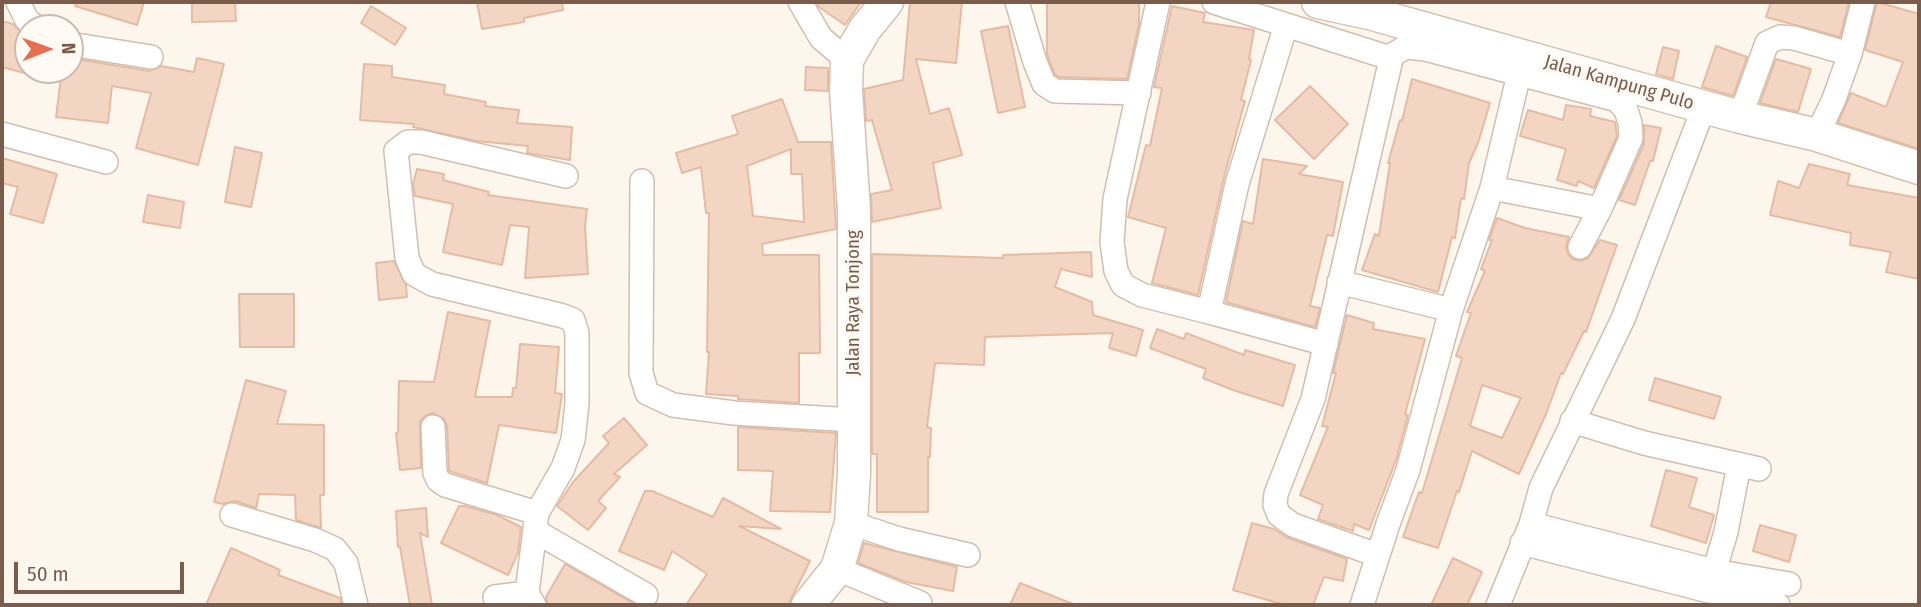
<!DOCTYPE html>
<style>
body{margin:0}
#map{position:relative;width:1921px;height:607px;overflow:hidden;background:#fdf6ec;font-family:"Fira Sans Condensed",sans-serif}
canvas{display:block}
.frame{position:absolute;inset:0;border:4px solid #7a5c4d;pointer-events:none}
.north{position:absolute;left:14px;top:14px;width:70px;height:70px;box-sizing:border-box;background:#fffaf3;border:2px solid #cabbb1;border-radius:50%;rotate:89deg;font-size:19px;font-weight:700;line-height:28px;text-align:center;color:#7a5c4d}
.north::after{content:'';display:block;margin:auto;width:24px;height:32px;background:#e76f51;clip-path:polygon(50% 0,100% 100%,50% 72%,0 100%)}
.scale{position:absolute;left:14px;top:562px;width:170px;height:32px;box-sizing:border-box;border:4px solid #7a5c4d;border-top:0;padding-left:9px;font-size:21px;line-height:24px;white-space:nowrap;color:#7a5c4d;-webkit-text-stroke:5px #fffaf3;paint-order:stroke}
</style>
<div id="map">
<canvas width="1921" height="607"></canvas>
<div class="frame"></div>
<div class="north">N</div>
<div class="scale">50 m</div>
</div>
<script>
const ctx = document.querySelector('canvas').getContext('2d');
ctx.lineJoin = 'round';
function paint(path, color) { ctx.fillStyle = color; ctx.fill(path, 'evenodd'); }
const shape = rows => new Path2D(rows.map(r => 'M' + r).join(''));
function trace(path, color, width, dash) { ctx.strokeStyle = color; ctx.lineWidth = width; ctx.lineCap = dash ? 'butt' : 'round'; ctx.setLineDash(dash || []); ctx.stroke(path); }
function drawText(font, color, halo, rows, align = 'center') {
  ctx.font = font + ' "Fira Sans Condensed",sans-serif'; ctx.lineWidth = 7; ctx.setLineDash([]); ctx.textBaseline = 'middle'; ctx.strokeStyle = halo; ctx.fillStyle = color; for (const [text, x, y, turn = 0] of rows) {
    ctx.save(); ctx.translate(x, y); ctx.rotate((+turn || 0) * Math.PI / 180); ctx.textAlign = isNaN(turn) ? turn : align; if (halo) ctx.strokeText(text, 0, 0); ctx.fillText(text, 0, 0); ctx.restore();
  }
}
const building = shape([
 [76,2,144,2,137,25,75,6,76,2],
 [192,2,235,2,236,21,192,22,192,2],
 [477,2,562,2,563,10,524,18,524,22,482,29,477,2],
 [816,2,861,2,845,25,819,7,816,2],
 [910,2,962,2,956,63,916,59,930,114,949,108,962,155,933,163,941,208,872,222,871,194,892,190,872,120,866,121,864,89,903,80,910,2],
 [1047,2,1139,2,1139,24,1127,79,1059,77,1055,75,1047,54,1047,2],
 [1771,2,1849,2,1840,37,1766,17,1771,2],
 [1877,2,1919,14,1919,149,1838,123,1851,93,1886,107,1903,62,1865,50,1877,2],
 [371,6,406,28,395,45,361,23,371,6],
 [1172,6,1205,13,1203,22,1254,30,1249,59,1251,60,1241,100,1245,101,1223,181,1198,295,1152,283,1166,228,1128,217,1146,145,1150,146,1162,88,1154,87,1172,6],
 [2,21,13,24,28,39,28,74,2,67,2,21],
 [1008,26,1025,107,998,113,981,31,1008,26],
 [1716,46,1747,57,1733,96,1702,87,1716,46],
 [1663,47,1679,51,1673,79,1656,74,1663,47],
 [70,58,149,71,161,66,194,72,197,58,224,64,198,165,136,148,151,93,112,86,108,123,56,117,62,70,70,70,70,58],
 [1776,59,1811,69,1798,112,1760,103,1776,59],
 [364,64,392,66,392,77,445,85,444,94,486,102,485,106,519,110,517,123,572,127,570,160,527,153,528,146,476,141,413,127,414,124,360,120,364,64],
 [806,67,828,68,828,91,805,90,806,67],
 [1412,79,1490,103,1478,143,1469,163,1464,199,1461,198,1455,238,1452,237,1438,292,1362,270,1375,234,1379,236,1390,163,1388,163,1400,120,1402,121,1412,79],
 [1310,86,1348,124,1314,159,1275,120,1310,86],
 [782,99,798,142,831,142,836,229,762,244,763,255,819,255,820,353,799,353,799,403,738,399,738,396,706,394,709,352,707,352,709,213,706,213,701,167,682,173,676,153,738,134,732,116,782,99],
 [791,149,791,174,802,174,804,222,753,216,747,166,791,149],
 [1566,105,1591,109,1590,116,1615,122,1617,136,1594,188,1578,181,1577,186,1557,180,1566,149,1520,136,1528,110,1563,120,1566,105],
 [1644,125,1661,128,1653,161,1650,161,1635,205,1619,200,1644,144,1644,125],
 [235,147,262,153,251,207,225,202,235,147],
 [2,158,57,174,43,223,10,214,18,187,2,183,2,158],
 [1263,159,1307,166,1299,174,1343,182,1333,236,1327,235,1310,306,1320,308,1315,327,1226,302,1243,221,1253,224,1263,159],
 [1809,164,1850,174,1847,185,1919,198,1919,279,1886,272,1891,252,1850,245,1851,233,1770,215,1778,181,1799,188,1809,164],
 [417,169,444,174,443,180,489,192,488,195,587,209,585,227,588,274,525,278,529,227,510,225,502,265,443,252,453,204,415,196,413,184,417,169],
 [148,195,184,202,180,228,143,222,148,195],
 [1497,218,1525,228,1569,237,1566,247,1568,254,1573,259,1580,261,1588,258,1600,240,1617,245,1586,332,1584,331,1563,374,1561,373,1546,414,1519,474,1472,451,1459,492,1457,491,1438,548,1403,537,1419,492,1422,493,1462,358,1456,356,1471,313,1467,312,1485,271,1481,269,1492,240,1489,240,1497,218],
 [1482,385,1521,398,1502,438,1470,426,1482,385],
 [1091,252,1092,277,1061,269,1055,287,1092,302,1093,315,1143,330,1136,356,1109,348,1113,333,985,337,984,365,935,363,927,427,931,428,930,457,928,457,928,512,877,512,877,454,872,454,872,254,1003,258,1003,255,1091,252],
 [394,261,406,285,407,297,379,300,376,263,394,261],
 [239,294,294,294,294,347,240,347,239,294],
 [448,312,490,321,475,397,512,397,513,388,516,388,520,344,559,347,555,393,562,394,556,433,499,425,487,483,449,471,447,426,444,419,433,413,425,416,420,421,421,468,400,470,396,433,398,433,399,381,434,382,448,312],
 [1347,315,1374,323,1373,329,1425,339,1405,414,1408,415,1396,460,1369,530,1354,524,1353,531,1318,519,1323,505,1300,495,1328,427,1322,426,1336,373,1333,373,1347,315],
 [1157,329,1184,339,1186,333,1244,355,1245,350,1295,365,1283,406,1233,390,1203,378,1206,369,1150,348,1157,329],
 [1655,378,1721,397,1714,419,1649,400,1655,378],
 [246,380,286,391,277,424,324,425,324,495,320,495,321,528,296,520,295,495,259,494,256,508,235,501,223,504,214,502,246,380],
 [624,418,647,445,614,474,620,477,598,501,606,508,588,530,557,506,573,482,609,443,603,436,624,418],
 [738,427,836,433,830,512,770,511,773,471,738,470,738,427],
 [1666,470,1697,478,1689,507,1714,515,1706,543,1651,526,1666,470],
 [645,491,652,491,713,517,723,498,781,529,739,526,810,561,788,605,686,605,707,574,672,551,664,570,619,551,645,491],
 [459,506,465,506,497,515,521,527,518,553,508,575,441,543,459,506],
 [426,508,428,537,420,533,432,605,410,605,400,547,398,547,396,511,426,508],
 [1252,523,1274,529,1288,538,1347,559,1343,581,1324,577,1313,605,1285,605,1233,590,1252,523],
 [1760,525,1796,535,1789,562,1753,551,1760,525],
 [864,543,957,567,953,591,906,582,858,563,864,543],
 [231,548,280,570,278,575,340,598,342,605,206,605,231,548],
 [1453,558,1482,572,1467,605,1431,605,1453,558],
 [565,564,636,605,548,605,546,597,565,564],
 [1020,583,1073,604,1073,605,1010,605,1020,583]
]);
const street = shape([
 [18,2,27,20,37,28],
 [800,2,821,38,847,60],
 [1017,2,1035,62,1044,84,1055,91,1139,93],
 [1158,2,1115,199,1112,242,1116,271,1123,285,1142,295,1209,312],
 [1214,2,1390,58],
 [1286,25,1237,184,1209,312,1326,344],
 [70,44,151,57],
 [1740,117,1767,43,1780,37,1794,38,1850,54],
 [2,134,106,162],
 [1817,135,1834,99,1850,54,1863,2],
 [642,181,641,373,647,393,673,405,734,413,854,420],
 [1492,188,1600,209],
 [1339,282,1451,310],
 [1572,421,1644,443,1759,469],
 [433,427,435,473,438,480,445,485,537,513],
 [232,515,315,540,335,549,346,563,356,605],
 [851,523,899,539,968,555],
 [1531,524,1714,571,1789,584],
 [535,531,646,595],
 [1522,543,1709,591,1778,605],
 [1377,555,1293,525,1279,515,1275,505,1276,494,1313,399,1392,55,1406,47,1425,49,1617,100,1626,110,1630,123,1631,138,1600,209,1580,247],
 [837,569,920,603],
 [1710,585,1726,532,1739,465],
 [495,597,527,593],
 [534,605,527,593,537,513,563,468,573,440,577,403,577,333,573,320,563,316,432,284,414,274,407,258,396,151,408,142,421,142,566,176],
 [1362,605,1388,524,1408,470,1451,310,1492,188,1519,74],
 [1498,605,1531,524,1541,488,1623,319,1704,107]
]);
const secondary = shape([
 [1318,2,1369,13,1740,117,1817,135,1919,168],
 [808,605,837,569,851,523,854,474,854,210,846,91,847,60,865,29,887,2]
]);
const streetNames = [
 ["Jalan Kampung Pulo",1619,83,16],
 ["Jalan Raya Tonjong",854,303,-90]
];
paint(building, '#f3d5c3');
trace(building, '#e6bba3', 2);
trace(street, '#d1beb0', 26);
trace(secondary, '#d6c0b0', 35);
trace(street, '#fff', 23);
trace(secondary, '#fff', 32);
drawText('19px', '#7a5c4d', '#fffaf3', streetNames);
</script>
